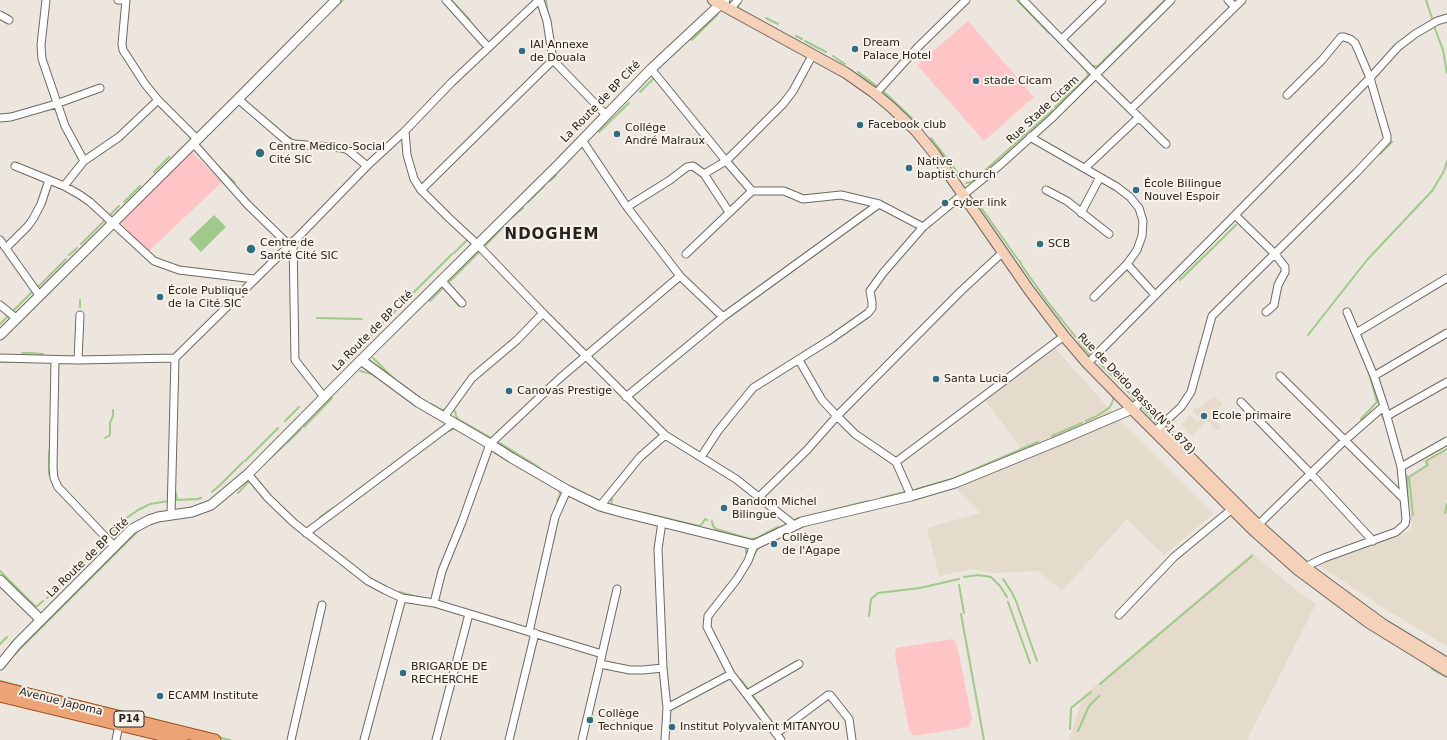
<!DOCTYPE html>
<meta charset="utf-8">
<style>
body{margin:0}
canvas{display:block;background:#ece6de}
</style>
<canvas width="1447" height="740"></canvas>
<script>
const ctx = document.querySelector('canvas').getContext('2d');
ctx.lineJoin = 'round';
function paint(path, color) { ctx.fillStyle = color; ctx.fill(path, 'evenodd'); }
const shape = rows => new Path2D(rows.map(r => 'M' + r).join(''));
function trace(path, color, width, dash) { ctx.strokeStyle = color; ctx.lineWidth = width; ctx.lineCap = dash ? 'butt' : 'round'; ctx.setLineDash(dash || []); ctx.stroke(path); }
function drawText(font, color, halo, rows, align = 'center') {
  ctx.font = font + ' "DejaVu Sans",sans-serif'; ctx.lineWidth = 4; ctx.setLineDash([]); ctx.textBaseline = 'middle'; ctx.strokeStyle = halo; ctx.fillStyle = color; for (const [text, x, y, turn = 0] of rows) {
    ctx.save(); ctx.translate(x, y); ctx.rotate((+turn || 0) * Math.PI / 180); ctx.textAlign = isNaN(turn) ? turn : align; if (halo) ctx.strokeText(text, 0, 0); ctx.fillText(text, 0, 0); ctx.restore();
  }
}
const built = shape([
 [1055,348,1121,422,1213,514,1164,555,1127,519,1062,591,1038,571,995,573,972,569,939,576,927,528,980,513,955,488,1023,455,1018,444,985,400],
 [1214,396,1223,404,1211,417,1221,427,1217,430,1207,421,1192,436,1181,425,1190,415,1198,421,1200,419,1192,411,1196,407,1198,409,1207,401,1208,402],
 [1447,447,1447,646,1390,612,1317,564,1412,530,1407,476,1425,465,1422,461],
 [1252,553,1296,590,1316,604,1247,740,1069,740,1083,696]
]);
const green = shape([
 [968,21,1034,97,984,141,917,65],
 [191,151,222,182,148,252,118,220],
 [953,639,957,645,972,719,969,727,913,736,909,730,895,655,896,648]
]);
const water = shape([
 [214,215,226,227,201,252,189,239]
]);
const stream = shape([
 [451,0,470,20],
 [546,0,548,15],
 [1017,0,1049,33],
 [1426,0,1433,21],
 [766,18,778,24],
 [320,22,343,0],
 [1434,26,1443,50,1447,73],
 [497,35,503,29],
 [1052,35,1068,51],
 [796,36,802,39],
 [692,40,717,15],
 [805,41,826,52],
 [1068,41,1076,49],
 [1080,53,1092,66,1098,66,1165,0],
 [833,56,845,64],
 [858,72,878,87],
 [882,90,919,125],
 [640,92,655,77],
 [1055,107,1087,77,1088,74,1087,71],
 [268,120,284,134,291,138],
 [599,132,629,103],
 [931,138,958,173],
 [346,144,360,150],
 [1380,154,1392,142],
 [217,165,235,183],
 [154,172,169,157],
 [550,181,556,175],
 [966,183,972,182,1053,110],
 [124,202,140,186],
 [528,202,544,186],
 [977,202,1019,261],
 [512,217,523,208],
 [81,244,119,206],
 [486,245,503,227],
 [454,253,468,239],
 [69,255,77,248],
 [1020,261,1022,266,1047,301,1089,354],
 [1180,280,1236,225],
 [450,281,480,251],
 [37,288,66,259],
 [445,289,459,306],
 [430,301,445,286],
 [80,307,80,300],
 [12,312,33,291],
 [317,318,362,319],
 [0,324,8,316],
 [1308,335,1367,260,1432,191,1444,171,1447,161],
 [22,353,30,353],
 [31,353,43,354],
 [373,358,394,379],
 [0,362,16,362],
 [1100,364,1127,390,1135,401],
 [336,370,452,254],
 [360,371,372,374],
 [431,404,442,410,447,409],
 [1140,405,1158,424],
 [455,411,456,416,458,419,493,439],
 [1381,413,1384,420],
 [1361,419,1377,402,1368,370],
 [285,421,299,407],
 [1086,421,1097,416,1109,408,1112,403,1114,396],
 [304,427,332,398],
 [449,431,455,428],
 [1052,436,1082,423],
 [293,437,301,429],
 [105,438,110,435,110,423,113,416,113,410],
 [500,443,537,466,542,471],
 [49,452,49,474],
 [245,461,278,428],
 [264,464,292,438],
 [50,476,54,487],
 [1405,476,1407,476,1408,508],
 [917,489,952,479,1038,442],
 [212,492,220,485,243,462],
 [176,493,177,500,197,499,201,498],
 [238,493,250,480],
 [881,498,904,492],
 [557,501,560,495,559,489],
 [150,504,168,501,168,499],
 [588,505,596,509],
 [611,506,612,499],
 [600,511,613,514],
 [327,512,335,507],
 [644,513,699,526,702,524,705,519,707,520],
 [1445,513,1447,504],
 [1413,515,1409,477,1428,465,1426,461,1447,449],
 [320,517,326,513],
 [796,519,868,501],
 [712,521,713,526,716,529,750,539,757,538,778,527],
 [111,534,128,517,138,510,148,505],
 [1398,534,1405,528],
 [745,547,746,549,746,553],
 [754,555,759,547],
 [0,571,14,585],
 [964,577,978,575,991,577,1000,586,1007,597],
 [1003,579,1011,591,1016,601,1037,661],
 [959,585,964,613],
 [15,586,36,607,43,601],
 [399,592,422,598],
 [47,598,104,541,103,540],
 [1008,602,1030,663],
 [961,614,984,740],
 [869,616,871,599,878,593,920,588,959,579],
 [0,644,7,637],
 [11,658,139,530],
 [1431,667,1432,669,1447,677],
 [741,680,749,690],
 [0,681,22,687],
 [1100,684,1252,556],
 [752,695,764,710],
 [1070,729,1071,708,1091,692],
 [1078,731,1089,706,1099,696],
 [218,737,230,740]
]);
const minor = shape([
 [46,0,41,45,42,59,65,126,84,161],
 [118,0,126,0],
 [126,0,122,44,123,50,145,84,158,100,197,139],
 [446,0,488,47],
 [540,0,547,21,553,60,606,115],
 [1023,0,1096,75,1166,144],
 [1228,0,1235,7],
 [730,9,738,0],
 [0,15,9,20],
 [1062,39,1102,0],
 [651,69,726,161,752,191],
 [879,90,918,47,966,0],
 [238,99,288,142,294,144,342,148,348,150,367,166],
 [1131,109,1242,0],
 [0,118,11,117,56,104,100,88],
 [405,131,407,155,414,179,421,190,449,218,477,244,543,313,665,435,736,479,794,525],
 [1030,137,1117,187,1130,197,1139,208,1143,221,1142,236,1137,250,1127,264,1094,297],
 [582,140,627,207,680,276,723,317],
 [193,143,247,204,289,245],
 [15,166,64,186,80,195,90,202,154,261,179,270,254,279],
 [1085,168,1139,117],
 [704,174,726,161,783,104,793,91,813,54],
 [64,186,84,161,119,137,158,100],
 [421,190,553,60],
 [1046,190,1067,201,1109,234],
 [968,191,1000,165,1052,118,1171,0],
 [627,207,670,180,687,167,693,166,704,174,729,212],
 [1081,213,1100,177],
 [1235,215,1275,254,1285,267,1285,272,1278,285,1274,305,1272,307,1266,312],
 [0,240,39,295],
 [293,241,295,360,324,397],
 [6,248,28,226,33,219,41,204,49,180],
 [686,254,752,191,784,191,803,199,841,195,879,204,923,227],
 [1127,264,1155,295],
 [441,280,462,303],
 [0,305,16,318],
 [1356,333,1447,278],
 [0,358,78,360,175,358,300,235,367,166,405,131,451,83,539,0],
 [1092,359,1235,215,1370,78,1398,47,1415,34,1437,21,1447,18],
 [55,360,53,468,54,478,58,487,114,546],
 [78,360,80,315],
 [799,360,822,400,837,416,855,434,896,462,911,496],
 [1280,376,1404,499],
 [1374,376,1447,333],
 [626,397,723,317,879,204],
 [1241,402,1311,474,1373,541],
 [1387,416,1447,382],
 [444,417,472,378,517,340,543,313],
 [1155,431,1181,407,1191,392,1212,316,1356,173,1387,140,1387,136,1370,78,1359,52,1355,43,1350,39,1344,37,1341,37,1322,60,1287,95],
 [701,457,718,431,753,388,831,339,868,313,872,308,872,302,870,291,883,273,923,227,963,194],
 [896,462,1064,336],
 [1401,467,1447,441],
 [248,474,268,498,294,523,368,581,385,590,402,598,434,603,602,654,600,664,630,670,643,670,663,668],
 [759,497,807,450,837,416,961,291,1003,252],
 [600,506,640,457,665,435],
 [171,514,175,358],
 [662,522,658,549,663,668,667,708,665,740],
 [1256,527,1344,441,1384,406],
 [306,533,453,423],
 [754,545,748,561,737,579,708,616,707,627,731,674,781,740],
 [1305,567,1324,558,1396,532,1405,524,1406,519,1401,467,1384,406,1374,376,1347,312],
 [434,603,442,571,462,522,490,444,560,378,680,276],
 [1119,615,1174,557,1232,509],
 [529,632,555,517,567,490],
 [602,654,617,589],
 [747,694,799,664],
 [667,708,731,674],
 [777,733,828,695,830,695,849,719,852,740],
 [116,740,119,725],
 [291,740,322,605],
 [364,740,402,598],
 [436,740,469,614],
 [509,740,535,633],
 [582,740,600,664]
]);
const tertiary = shape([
 [0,335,238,99,336,0],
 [361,360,418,402,490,444,512,458,567,490,600,506,621,512,754,545,802,522,911,496,955,483,1060,440,1132,409,1137,405],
 [0,580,41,620],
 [0,665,17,644,132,529,149,520,158,517,192,512,211,505,248,474,361,360,558,165,651,69,725,0]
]);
const secondary = shape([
 [713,0,846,73,873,92,891,107,916,131,934,153,1029,290,1064,336,1087,363,1132,409,1253,530,1298,570,1369,623,1447,671],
 [1165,432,1258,525,1305,567,1384,625,1447,663]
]);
const primary = shape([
 [0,687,215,740],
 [0,696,182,740]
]);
const markers = [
 [855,49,4,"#2f6d83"],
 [522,51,4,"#2f6d83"],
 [976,81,4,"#2f6d83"],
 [860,125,4,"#2f6d83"],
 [617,134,4,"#2f6d83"],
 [260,153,5,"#2f6d83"],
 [909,168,4,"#2f6d83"],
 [1136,190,4,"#2f6d83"],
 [945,203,4,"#2f6d83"],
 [1040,244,4,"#2f6d83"],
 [251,249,5,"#2f6d83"],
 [160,297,4,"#2f6d83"],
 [936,379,4,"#2f6d83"],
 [509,391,4,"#2f6d83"],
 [1204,416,4,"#2f6d83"],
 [724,508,4,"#2f6d83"],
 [774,544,4,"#2f6d83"],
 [403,673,4,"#2f6d83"],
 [160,696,4,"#2f6d83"],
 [590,720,4,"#2f6d83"],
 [672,727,4,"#2f6d83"]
];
const shields = [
 [129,719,30]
];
const shieldNames = [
 ["P14",129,719]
];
const poiNames = [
 ["Dream",863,43],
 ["Palace Hotel",863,56],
 ["IAI Annexe",530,45],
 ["de Douala",530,58],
 ["stade Cicam",984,81],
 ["Facebook club",868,125],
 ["Collége",625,128],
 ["André Malraux",625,141],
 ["Centre Medico-Social",269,147],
 ["Cité SIC",269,160],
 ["Native",917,162],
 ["baptist church",917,175],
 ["École Bilingue",1144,184],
 ["Nouvel Espoir",1144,197],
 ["cyber link",953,203],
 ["Centre de",260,243],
 ["Santé Cité SIC",260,256],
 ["SCB",1048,244],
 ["École Publique",168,291],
 ["de la Cité SIC",168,304],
 ["Santa Lucia",944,379],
 ["Canovas Prestige",517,391],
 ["Ecole primaire",1212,416],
 ["Bandom Michel",732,502],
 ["Bilingue",732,515],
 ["Collège",782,538],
 ["de l'Agape",782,551],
 ["BRIGARDE DE",411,667],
 ["RECHERCHE",411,680],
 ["ECAMM Institute",168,696],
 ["Collège",598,714],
 ["Technique",598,727],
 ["Institut Polyvalent MITANYOU",680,727]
];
const streetNames = [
 ["La Route de BP Cité",601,102,-46],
 ["Rue Stade Cicam",1043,110,-43],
 ["La Route de BP Cité",373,331,-45],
 ["Rue de Deido Bassa(N°1.878)",1136,394,46],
 ["La Route de BP Cité",88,558,-44],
 ["Avenue Japoma",61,702,14]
];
const districtNames = [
 ["NDOGHEM",552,235]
];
paint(built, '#e5dbcc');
paint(green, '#fec4c6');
paint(water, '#9fca89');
trace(stream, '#9fca89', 2);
trace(minor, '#6e6961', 9);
trace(tertiary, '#6e6961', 11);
trace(secondary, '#6e6961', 12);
trace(primary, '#9e4f1b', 13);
trace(minor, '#fff', 7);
trace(tertiary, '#fff', 9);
trace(secondary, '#f5d1ba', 10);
trace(primary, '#eca375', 11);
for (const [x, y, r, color] of markers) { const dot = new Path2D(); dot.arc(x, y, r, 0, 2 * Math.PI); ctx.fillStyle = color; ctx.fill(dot); trace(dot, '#faf3eb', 1.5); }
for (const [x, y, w] of shields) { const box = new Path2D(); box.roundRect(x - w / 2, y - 8, w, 16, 3); ctx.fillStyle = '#faf3eb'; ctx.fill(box); trace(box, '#262420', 1); }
drawText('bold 10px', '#262420', null, shieldNames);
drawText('11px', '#262420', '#faf3eb', poiNames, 'left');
drawText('11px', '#262420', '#faf3eb', streetNames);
ctx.letterSpacing = '1px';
drawText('bold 15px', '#262420', '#faf3eb', districtNames);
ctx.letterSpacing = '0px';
</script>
